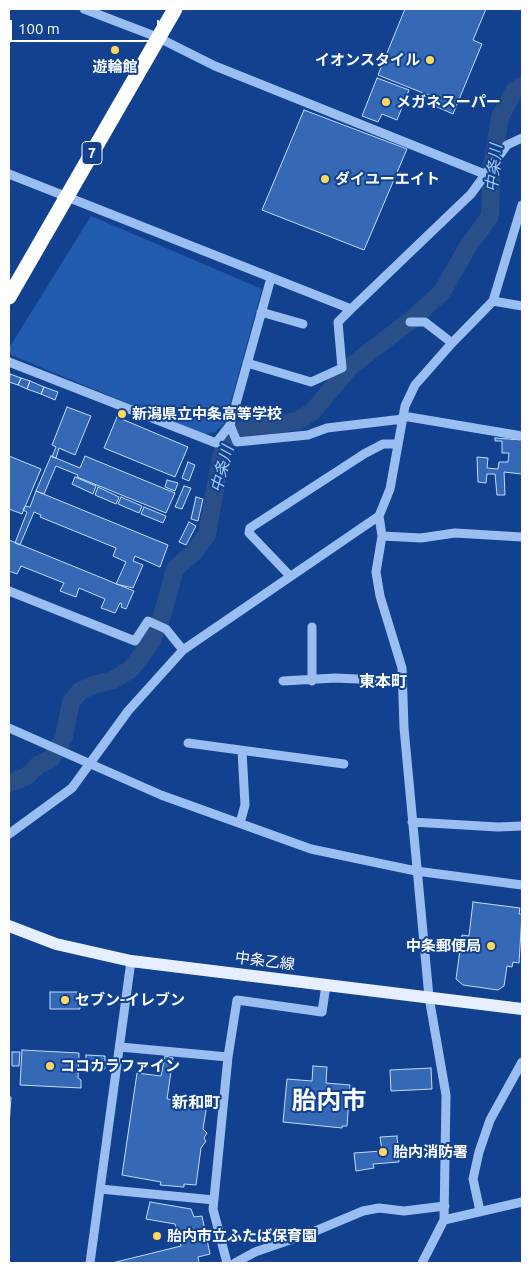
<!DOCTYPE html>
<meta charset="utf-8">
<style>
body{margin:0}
#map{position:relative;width:531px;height:1272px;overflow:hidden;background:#12428f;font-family:Ubuntu,sans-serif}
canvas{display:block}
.frame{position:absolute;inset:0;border:10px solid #fff;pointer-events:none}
.scale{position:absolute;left:10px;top:20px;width:149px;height:22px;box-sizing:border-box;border:2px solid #fff;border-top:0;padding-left:6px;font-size:15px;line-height:18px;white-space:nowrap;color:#fff;-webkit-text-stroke:4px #12428f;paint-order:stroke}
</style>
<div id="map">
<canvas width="531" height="1272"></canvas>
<div class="frame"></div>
<div class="scale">100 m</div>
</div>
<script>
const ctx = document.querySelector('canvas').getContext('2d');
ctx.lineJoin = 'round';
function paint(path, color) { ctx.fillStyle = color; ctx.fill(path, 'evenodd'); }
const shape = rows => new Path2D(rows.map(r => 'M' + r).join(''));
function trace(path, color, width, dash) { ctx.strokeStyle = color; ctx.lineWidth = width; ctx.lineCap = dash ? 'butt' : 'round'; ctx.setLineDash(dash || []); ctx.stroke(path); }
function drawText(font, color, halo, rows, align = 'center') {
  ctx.font = font + ' Ubuntu,"Noto Sans JP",sans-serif'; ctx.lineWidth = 4; ctx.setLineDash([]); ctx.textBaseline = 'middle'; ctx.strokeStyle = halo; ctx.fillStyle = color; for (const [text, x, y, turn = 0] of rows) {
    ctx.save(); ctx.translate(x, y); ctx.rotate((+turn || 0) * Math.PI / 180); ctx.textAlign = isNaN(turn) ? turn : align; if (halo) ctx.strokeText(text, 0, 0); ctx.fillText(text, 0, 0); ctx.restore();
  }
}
const green = shape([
 [91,216,262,289,225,423,215,432,203,434,11,355,9,348]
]);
const river = shape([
 [9,783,26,777,38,765,51,759,64,737,71,702,80,691,93,685,113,680,131,669,152,641,162,616,175,569,194,552,207,535,220,462,226,441,242,430,297,421,312,412,351,366,411,320,442,292,467,248,490,216,492,167,500,117,514,91,522,86]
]);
const building = shape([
 [405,9,486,9,473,40,482,44,453,114,435,106,438,99,378,75,405,9],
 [377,78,409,90,397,120,382,114,378,122,362,116,377,78],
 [304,110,407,149,364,250,262,210,304,110],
 [10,374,21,378,18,385,9,382,10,374],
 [21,378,30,381,27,389,18,385,21,378],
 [30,381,44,387,41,394,27,389,30,381],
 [44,387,58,392,55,400,41,394,44,387],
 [67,407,91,416,75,455,59,448,56,458,52,457,56,447,52,445,67,407],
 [117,417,188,447,175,477,104,448,117,417],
 [495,438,522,440,522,474,504,472,505,495,497,495,495,474,487,474,486,483,478,482,477,457,488,458,487,468,498,469,499,462,508,462,509,453,502,453,502,441,495,441,495,438],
 [9,456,41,469,22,514,9,509,9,456],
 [51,456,80,468,85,456,175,493,166,513,77,477,78,475,56,466,44,494,36,491,51,456],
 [188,462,195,465,189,481,182,478,188,462],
 [75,477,96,486,93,494,72,484,75,477],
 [167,480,178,483,175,491,165,487,167,480],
 [184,486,191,488,182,509,175,507,184,486],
 [98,487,119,497,116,504,95,495,98,487],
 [36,491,168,545,160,567,135,556,133,561,143,565,133,588,116,584,126,562,113,556,116,548,40,517,41,515,34,512,20,545,15,543,27,512,23,510,25,506,30,507,36,491],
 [121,497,142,506,139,513,118,504,121,497],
 [196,497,203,499,198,521,191,519,196,497],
 [144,507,166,516,163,523,141,514,144,507],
 [189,522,196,526,186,545,179,542,189,522],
 [9,540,134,591,126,609,121,607,122,604,120,603,115,613,101,608,105,599,79,588,76,597,60,591,64,583,21,566,17,574,9,571,9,540],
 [473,902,520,908,519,914,522,914,519,963,513,962,512,967,507,966,504,986,498,990,463,985,456,979,462,935,469,936,473,902],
 [50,992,80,992,80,1009,50,1009,50,992],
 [22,1050,79,1053,78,1078,81,1080,81,1088,20,1085,22,1050],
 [12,1052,20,1052,19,1066,12,1066,12,1052],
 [86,1055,105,1056,105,1069,86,1068,86,1055],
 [165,1056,173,1058,167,1099,207,1104,203,1129,207,1133,204,1138,206,1141,201,1148,196,1185,184,1184,184,1187,160,1185,161,1182,122,1175,137,1073,161,1076,165,1056],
 [313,1066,327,1067,326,1083,350,1085,347,1126,342,1126,342,1128,283,1122,287,1079,312,1081,313,1066],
 [431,1068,432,1089,391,1091,390,1070,431,1068],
 [9,1097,11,1097,9,1126,9,1097],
 [397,1136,399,1162,373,1164,374,1168,356,1171,354,1153,382,1151,380,1137,397,1136],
 [150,1202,191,1209,194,1217,202,1216,210,1254,198,1257,199,1263,112,1263,181,1246,175,1224,146,1219,150,1202]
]);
const minor = shape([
 [84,9,157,37,215,66,487,175],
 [9,174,351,309,471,194,507,145,522,138],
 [493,301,522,205],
 [261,312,303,324],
 [410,322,425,322,452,343],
 [9,362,216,443,230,425,271,278],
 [247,363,311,382,342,368,338,322,351,309],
 [403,416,522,436],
 [230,425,237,442,308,435,327,428,403,419],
 [379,516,382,536,376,572,380,596,402,668,404,728,429,997,446,1095,444,1220,422,1263],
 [382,536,421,538,455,533,522,537],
 [290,576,249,533,250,528,364,454,383,444,398,444],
 [9,591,135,641,148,621,166,629,183,650],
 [283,681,335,678,402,681],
 [312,681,312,627],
 [9,728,161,795,311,849,416,871,522,885],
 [188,743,344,764],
 [412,822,498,827,522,826],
 [240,823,245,805,242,751],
 [9,834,72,788,128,711,183,650,379,516,390,489,405,406,415,385,452,343,493,301,522,306],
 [120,1047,228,1057,213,1209,227,1263],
 [228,1057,237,1000,322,1012,326,985],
 [100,1189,214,1200],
 [480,1211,473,1179,479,1152,490,1120,522,1062],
 [444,1220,522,1202],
 [90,1263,131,961],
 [235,1263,255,1252,313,1232,363,1211,379,1208,404,1211,445,1206]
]);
const major = shape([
 [9,926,56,944,131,961,522,1009]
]);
const highway = shape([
 [9,297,175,9]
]);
const markers = [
 [115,50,5,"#ffd85c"],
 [430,60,5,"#ffd85c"],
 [386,102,5,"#ffd85c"],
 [325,179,5,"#ffd85c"],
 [122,414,5,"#ffd85c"],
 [491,946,5,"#ffd85c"],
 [65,1000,5,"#ffd85c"],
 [50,1066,5,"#ffd85c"],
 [383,1152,5,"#ffd85c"],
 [157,1236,5,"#ffd85c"]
];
const shields = [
 [92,153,20]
];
const shieldNames = [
 ["7",92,153]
];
const poiNames = [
 ["イオンスタイル",420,60,"right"],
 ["遊輪館",115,67,"center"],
 ["メガネスーパー",396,102],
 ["ダイユーエイト",335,179],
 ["新潟県立中条高等学校",132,414],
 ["中条郵便局",481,946,"right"],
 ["セブン-イレブン",75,1000],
 ["ココカラファイン",60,1066],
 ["胎内消防署",393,1152],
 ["胎内市立ふたば保育園",167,1236]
];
const streetNames = [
 ["中条乙線",265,961,7]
];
const waterNames = [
 ["中条川",494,168,-84],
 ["中条川",222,469,-75]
];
const neighbourhoodNames = [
 ["東本町",383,682],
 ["新和町",196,1103]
];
const townNames = [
 ["胎内市",329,1101]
];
paint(green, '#235bae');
trace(river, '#2a4e87', 18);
paint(building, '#3569b6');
trace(building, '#c3dafd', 1);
trace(minor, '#9bbef2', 9);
trace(major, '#e6efff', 12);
trace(highway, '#fff', 15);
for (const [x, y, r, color] of markers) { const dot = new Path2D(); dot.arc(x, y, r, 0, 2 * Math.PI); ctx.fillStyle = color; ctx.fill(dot); trace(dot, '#12428f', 2); }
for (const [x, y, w] of shields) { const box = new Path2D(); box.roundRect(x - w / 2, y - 11.5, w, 23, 4); ctx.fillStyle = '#12428f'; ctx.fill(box); trace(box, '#fff', 1); }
drawText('bold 14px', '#fff', null, shieldNames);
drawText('bold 15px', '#fff', '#12428f', poiNames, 'left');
drawText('15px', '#fff', '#12428f', streetNames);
drawText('italic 16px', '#a7c9f9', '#12428f', waterNames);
drawText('bold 16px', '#fff', '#12428f', neighbourhoodNames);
drawText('bold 25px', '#fff', '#12428f', townNames);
</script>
